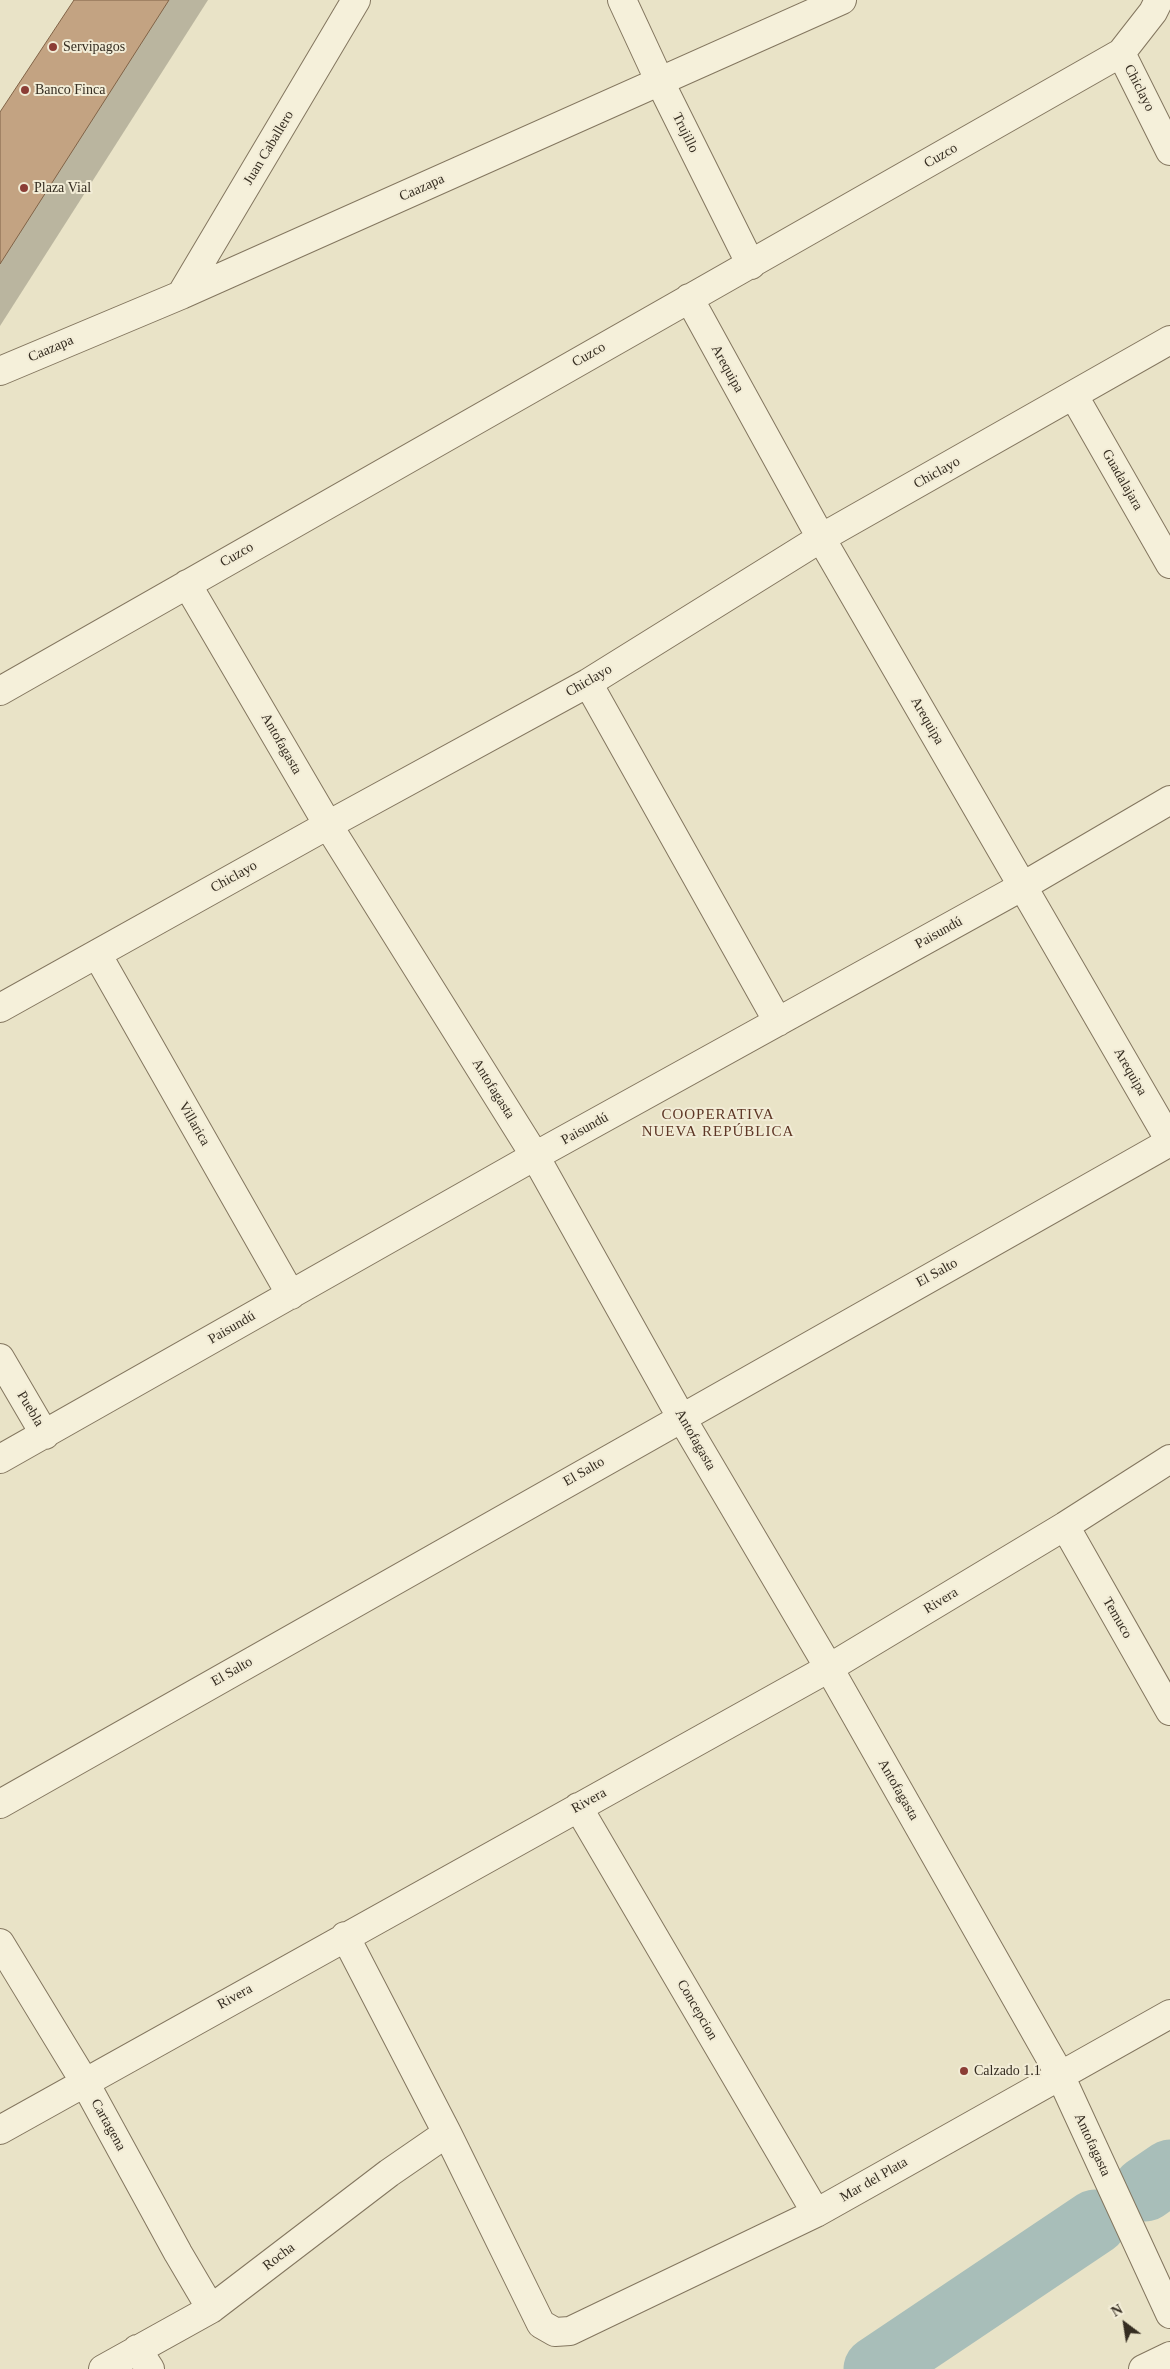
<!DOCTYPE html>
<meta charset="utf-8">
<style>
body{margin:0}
#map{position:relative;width:1170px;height:2369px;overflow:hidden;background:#e9e3c7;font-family:"Times New Roman",serif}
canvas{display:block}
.north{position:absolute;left:1100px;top:2299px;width:50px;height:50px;-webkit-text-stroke:4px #f2ecd6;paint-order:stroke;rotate:329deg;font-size:14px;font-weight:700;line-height:20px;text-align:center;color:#352d21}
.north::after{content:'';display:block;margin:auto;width:18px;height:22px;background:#352d21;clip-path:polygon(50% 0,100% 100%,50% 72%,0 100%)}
</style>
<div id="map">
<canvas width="1170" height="2369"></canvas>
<div class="north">N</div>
</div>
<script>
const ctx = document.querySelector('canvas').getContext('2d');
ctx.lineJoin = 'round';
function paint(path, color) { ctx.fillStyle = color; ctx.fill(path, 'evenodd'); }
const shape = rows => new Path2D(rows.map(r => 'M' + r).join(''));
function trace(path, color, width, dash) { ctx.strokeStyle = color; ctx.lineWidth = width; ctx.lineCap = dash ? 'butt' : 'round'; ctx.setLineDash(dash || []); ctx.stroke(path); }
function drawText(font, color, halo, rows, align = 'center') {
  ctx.font = font + ' "Times New Roman",serif'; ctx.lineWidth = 4; ctx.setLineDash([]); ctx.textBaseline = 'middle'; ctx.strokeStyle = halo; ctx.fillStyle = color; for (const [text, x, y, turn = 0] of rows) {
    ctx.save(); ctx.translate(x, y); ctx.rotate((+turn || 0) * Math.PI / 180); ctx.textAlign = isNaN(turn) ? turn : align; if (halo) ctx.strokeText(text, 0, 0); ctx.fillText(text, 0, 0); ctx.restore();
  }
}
const shadow = shape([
 [75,0,208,0,0,326,0,114]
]);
const river = shape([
 [1145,2189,1170,2172],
 [876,2369,1095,2222]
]);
const building = shape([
 [74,0,169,0,0,264,0,112,74,0]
]);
const street = shape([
 [622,0,660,82,751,265],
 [1121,53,1170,151],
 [181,295,356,0],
 [689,298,821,538,1170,1141],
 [0,371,181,295,842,0],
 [1074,396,1170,564],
 [187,584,328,825,535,1156,681,1417,829,1668,1060,2075,1170,2314],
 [588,683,778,1022],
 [0,691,1121,53,1153,12,1159,0],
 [97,954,291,1295],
 [0,1008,328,825,588,683,821,538,1170,340],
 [0,1358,45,1435],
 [0,1459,535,1156,1023,886,1170,800],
 [1065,1526,1170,1711],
 [0,1804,1170,1142],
 [578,1807,816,2213],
 [345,1936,447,2133,541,2324,555,2332,570,2331,816,2213,1170,2014],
 [0,1943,84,2081,178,2253,211,2309],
 [0,2130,829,1668,1065,1526,1170,1459],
 [137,2349,150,2369],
 [103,2369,211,2309,389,2173,447,2133],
 [1143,2369,1170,2356]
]);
const markers = [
 [53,47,5,"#8b3d35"],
 [25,90,5,"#8b3d35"],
 [24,188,5,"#8b3d35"],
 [964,2071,5,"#8b3d35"]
];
const poiNames = [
 ["Servipagos",63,47],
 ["Banco Finca",35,90],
 ["Plaza Vial",34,188],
 ["Calzado 1.1",974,2071]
];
const streetNames = [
 ["Chiclayo",1139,88,63],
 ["Trujillo",685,133,64],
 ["Juan Caballero",269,148,-59],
 ["Cuzco",941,156,-30],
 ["Caazapa",422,188,-24],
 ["Caazapa",51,349,-23],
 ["Cuzco",589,355,-30],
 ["Arequipa",727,369,61],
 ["Chiclayo",937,473,-29],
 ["Guadalajara",1122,480,60],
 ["Cuzco",237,555,-30],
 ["Chiclayo",589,681,-30],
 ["Arequipa",927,721,60],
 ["Antofagasta",281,744,60],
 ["Chiclayo",234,877,-29],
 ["Paisundú",939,933,-29],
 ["Arequipa",1130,1072,60],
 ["Antofagasta",493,1089,58],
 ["Villarica",194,1124,60],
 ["Paisundú",585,1129,-29],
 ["El Salto",937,1273,-29],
 ["Paisundú",232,1328,-30],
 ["Puebla",30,1409,59],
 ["Antofagasta",695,1440,60],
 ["El Salto",584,1472,-30],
 ["Rivera",941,1601,-31],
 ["Temuco",1117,1618,60],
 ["El Salto",232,1672,-30],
 ["Antofagasta",898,1790,60],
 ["Rivera",589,1801,-29],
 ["Rivera",235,1997,-29],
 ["Concepcion",697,2010,60],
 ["Cartagena",108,2125,61],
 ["Antofagasta",1092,2145,65],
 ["Mar del Plata",874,2180,-30],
 ["Rocha",279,2257,-37]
];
const neighbourhoodNames = [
 ["COOPERATIVA",718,1115],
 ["NUEVA REPÚBLICA",718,1132]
];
paint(shadow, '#0003');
trace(river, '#a8beb9', 65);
paint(building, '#c3a382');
trace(building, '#806347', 1);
trace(street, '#83765f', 30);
trace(street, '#f5f0da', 28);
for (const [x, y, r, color] of markers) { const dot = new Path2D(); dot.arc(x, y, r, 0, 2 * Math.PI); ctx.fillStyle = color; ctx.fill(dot); trace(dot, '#f2ecd6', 2); }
drawText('14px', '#352d21', '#f2ecd6', poiNames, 'left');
drawText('14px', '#352d21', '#f2ecd6', streetNames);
ctx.letterSpacing = '1px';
drawText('15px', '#5d3625', '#f2ecd6', neighbourhoodNames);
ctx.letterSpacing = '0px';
</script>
